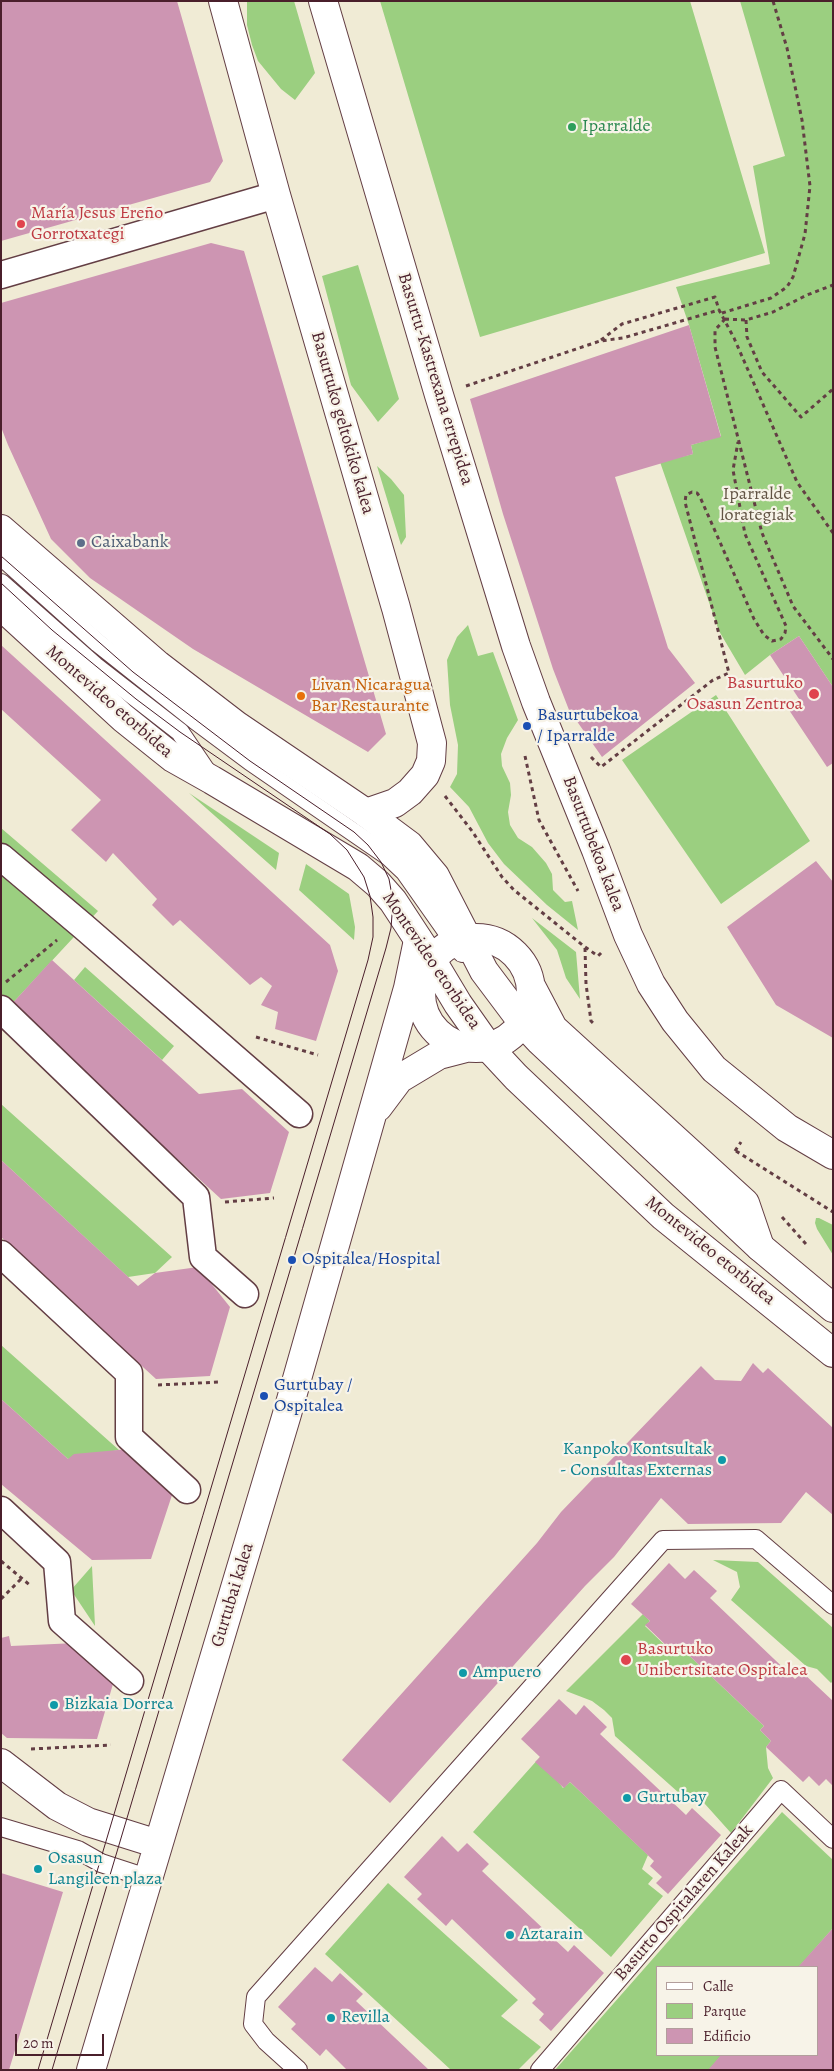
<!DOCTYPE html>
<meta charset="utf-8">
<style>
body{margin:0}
#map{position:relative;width:834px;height:2071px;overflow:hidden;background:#f0ebd5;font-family:Alegreya,serif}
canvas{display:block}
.frame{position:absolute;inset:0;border:2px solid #4a1f2b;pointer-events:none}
.legend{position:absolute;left:656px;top:1966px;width:162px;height:90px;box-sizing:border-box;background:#f7f3e8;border:1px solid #b29e9c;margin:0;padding:6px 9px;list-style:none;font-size:15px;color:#4a1f2b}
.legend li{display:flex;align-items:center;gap:10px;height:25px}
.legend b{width:25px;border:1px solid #b29e9c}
.scale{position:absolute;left:15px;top:2034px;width:89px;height:22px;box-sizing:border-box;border:2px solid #4a1f2b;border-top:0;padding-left:6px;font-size:15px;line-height:18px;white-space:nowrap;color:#4a1f2b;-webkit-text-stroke:4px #f7f3e8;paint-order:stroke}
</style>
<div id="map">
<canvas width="834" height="2071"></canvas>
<div class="frame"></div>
<ul class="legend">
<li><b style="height:6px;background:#fff"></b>Calle</li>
<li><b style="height:14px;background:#9bcf80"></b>Parque</li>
<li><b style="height:14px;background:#cd95b2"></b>Edificio</li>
</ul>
<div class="scale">20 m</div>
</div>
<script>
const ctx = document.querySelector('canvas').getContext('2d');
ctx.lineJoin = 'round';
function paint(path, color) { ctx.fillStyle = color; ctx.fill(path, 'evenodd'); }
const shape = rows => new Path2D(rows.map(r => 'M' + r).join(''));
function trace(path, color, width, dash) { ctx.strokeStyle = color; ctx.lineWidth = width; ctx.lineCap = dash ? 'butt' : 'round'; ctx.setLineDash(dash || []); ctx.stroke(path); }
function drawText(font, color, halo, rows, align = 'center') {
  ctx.font = font + ' Alegreya,serif'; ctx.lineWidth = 4.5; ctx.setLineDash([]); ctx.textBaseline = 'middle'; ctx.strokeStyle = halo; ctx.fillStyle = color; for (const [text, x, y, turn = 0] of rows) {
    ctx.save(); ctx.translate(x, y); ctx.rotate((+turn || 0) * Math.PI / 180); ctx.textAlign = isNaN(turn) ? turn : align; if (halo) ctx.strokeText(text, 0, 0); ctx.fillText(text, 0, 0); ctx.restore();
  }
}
const green = shape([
 [247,1,294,1,315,73,295,100,281,89,258,61,252,45,247,25],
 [380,1,690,1,765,253,480,337],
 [740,1,833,1,833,687,799,636,770,655,745,675,719,631,660,462,693,454,691,445,721,436,689,325,676,287,770,264,753,166,785,156],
 [358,265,399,399,378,422,351,385,322,276],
 [377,466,391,479,404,495,406,537,401,545],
 [468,625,478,656,493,652,518,720,507,738,501,754,502,766,510,783,511,795,508,812,510,825,518,838,532,847,546,863,552,874,553,890,565,902,572,901,578,930,547,905,504,864,488,843,469,807,450,787,457,774,458,745,450,705,447,660,457,637],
 [716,695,810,841,721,904,622,760],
 [189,793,279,853,276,870],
 [1,828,98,911,10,1006,1,1018],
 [306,864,349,894,355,927,354,940,299,890],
 [532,918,576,952,580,999,566,978,557,950],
 [85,967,174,1046,162,1060,74,980],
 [1,1104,172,1257,155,1273,128,1277,1,1160],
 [816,1218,819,1218,833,1225,833,1255,817,1229,815,1223],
 [1,1345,119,1450,68,1459,1,1399],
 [713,1560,758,1562,833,1628,833,1681,831,1683,817,1669,806,1666,731,1600,740,1587,737,1572],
 [92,1566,95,1626,71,1590],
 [643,1614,650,1621,645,1626,673,1653,679,1646,764,1726,760,1730,771,1741,766,1747,768,1768,773,1778,731,1833,696,1794,688,1801,615,1736,612,1718,604,1710,592,1701,566,1691],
 [540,1757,563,1788,570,1782,648,1855,642,1869,653,1878,648,1884,663,1896,611,1957,473,1832],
 [782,1812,833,1860,833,1928,799,1967,658,1967,658,2055,722,2055,709,2070,555,2070],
 [388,1883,518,2000,501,2016,541,2047,518,2070,451,2070,325,1954]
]);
const building = shape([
 [1,1,177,1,223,161,210,182,1,241],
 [211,243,244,251,386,734,368,752,193,649,90,578,51,539,8,445,1,427,1,303],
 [689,325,721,437,691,445,693,454,615,477,668,648,695,683,602,757,569,710,553,669,503,514,470,399],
 [799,636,833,687,833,763,827,767,789,710,801,702,770,655],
 [1,645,330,945,338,971,316,1041,275,1029,278,1012,261,1005,272,986,261,977,250,985,180,920,173,926,152,905,157,899,113,853,106,862,71,830,101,800,1,709],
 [816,861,833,882,833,1038,776,1005,727,927],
 [52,960,199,1094,242,1089,289,1132,270,1193,221,1199,10,1006],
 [1,1160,138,1286,155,1273,198,1267,230,1307,210,1376,156,1379,1,1237],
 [753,1363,763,1373,768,1368,833,1428,833,1515,806,1492,781,1523,688,1524,661,1498,614,1557,585,1586,390,1803,342,1760,537,1543,561,1512,701,1366,715,1380,741,1381],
 [1,1399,68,1459,74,1454,129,1449,173,1492,151,1559,92,1560,1,1484],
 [669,1563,685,1579,694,1570,717,1591,710,1598,795,1679,802,1672,833,1701,833,1786,826,1779,819,1786,809,1776,803,1782,766,1747,771,1741,760,1730,764,1726,679,1646,674,1653,645,1625,650,1621,631,1604],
 [9,1636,11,1646,76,1643,115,1677,97,1739,7,1738,1,1733,1,1638],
 [559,1699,576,1715,584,1705,607,1727,600,1734,686,1815,692,1808,721,1835,668,1894,656,1883,662,1877,650,1866,654,1861,570,1782,564,1788,535,1762,540,1757,521,1739],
 [442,1836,458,1852,467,1843,489,1864,482,1871,568,1952,574,1945,604,1973,551,2031,539,2020,544,2014,532,2003,536,1999,452,1919,446,1926,417,1899,422,1894,404,1877],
 [1,1873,63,1892,9,2070,1,2070],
 [833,1928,833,2070,708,2070,721,2055,818,2055,818,1967,798,1967],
 [315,1967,332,1982,340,1973,363,1994,356,2001,429,2070,347,2070,326,2049,320,2056,291,2029,296,2024,278,2007]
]);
const path = shape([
 [722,313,771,298,787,287,793,277,805,234,810,186,802,120,787,48,773,1],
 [725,319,715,330,715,347,762,533,793,606,833,659],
 [725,319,746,320,773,312,807,295,833,285],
 [746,320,747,337,762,372,801,417,833,389],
 [601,340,622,324,715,297,719,310],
 [466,386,600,341,623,338,719,310,734,338,797,482,833,533],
 [525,756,539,820,578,891],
 [591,757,601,767,713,680,729,673,685,502,686,495,692,492,697,493,700,497,754,619,764,635,772,641,781,639,785,633,786,626,745,534,733,470,738,442],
 [445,796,472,831,502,877,514,890,585,947,598,956,603,951],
 [585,948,586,984,591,1021,593,1023],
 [6,982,57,940],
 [256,1037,318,1055],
 [735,1151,741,1142],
 [736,1151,833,1212],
 [225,1202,274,1198],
 [782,1217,806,1244],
 [158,1385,220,1382],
 [1,1561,31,1586],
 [1,1599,21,1579],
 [31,1749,111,1745]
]);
const service = shape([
 [1,556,98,643,195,720,250,761,388,856,405,872,462,953],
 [1,583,95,666,180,732,209,775],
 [1,1827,78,1850,101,1863,147,1878],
 [298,2070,266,2041,253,2024,256,1997,663,1540,756,1539,833,1605],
 [540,2070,781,1790,833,1839]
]);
const pedestrian = shape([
 [1,275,276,195],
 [1,857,84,927,299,1114],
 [1,1009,196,1197,203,1257,245,1294],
 [1,1254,129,1373,129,1437,187,1490],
 [1,1510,57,1562,62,1621,130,1681]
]);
const minor = shape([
 [223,1,276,195,396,608,432,743,431,761,425,775,410,792,395,803,366,813],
 [323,1,439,395,516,646,536,702,596,850,628,935,651,984,675,1021,714,1069,787,1128,833,1155],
 '421 993a55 55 0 1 1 110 0a55 55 0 1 1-110 0Z',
 [532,988,553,1028,745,1203,760,1247],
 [378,1107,399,1079,439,1055,466,1048],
 [1,1763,57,1806,88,1822,158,1844],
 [91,2070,287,1414,408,988,418,940]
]);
const primary = shape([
 [1,529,158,665,236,725,366,813,409,845,435,876,484,971,523,1023,539,1040,760,1247,833,1308],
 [1,606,123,718,173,758,212,780,358,867,378,884,393,901,431,959,458,1004,489,1048,516,1077,663,1216,833,1353]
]);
const tram = shape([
 [1,556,133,672,250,761,354,832,368,845,381,862,389,879,393,901,391,928,386,948,52,2070],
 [1,583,52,630,136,699,180,732,330,834,347,850,364,877,370,896,373,917,373,937,368,960,38,2070]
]);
const markers = [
 [572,127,5,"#2e9e5b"],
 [21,224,5,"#e0444e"],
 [81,543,5,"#5c6f8a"],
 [814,694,6,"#e0444e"],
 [301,696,5,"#e8710a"],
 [527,726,5,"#1a4fb4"],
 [292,1260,5,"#1a4fb4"],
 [264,1396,5,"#1a4fb4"],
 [722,1460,5,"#0f9aa8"],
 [626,1660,6,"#e0444e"],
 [463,1673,5,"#0f9aa8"],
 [54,1705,5,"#0f9aa8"],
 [627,1798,5,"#0f9aa8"],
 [38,1869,5,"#0f9aa8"],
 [510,1935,5,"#0f9aa8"],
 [331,2018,5,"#0f9aa8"]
];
const leisureNames = [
 ["Iparralde",582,127]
];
const healthNames = [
 ["María Jesus Ereño",31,214],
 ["Gorrotxategi",31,235],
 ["Basurtuko",803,684,"right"],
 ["Osasun Zentroa",803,705,"right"],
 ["Basurtuko",637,1650],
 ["Unibertsitate Ospitalea",637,1671]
];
const streetNames = [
 ["Basurtu-Kastrexana errepidea",435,379,73],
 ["Basurtuko geltokiko kalea",342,423,74],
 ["Montevideo etorbidea",109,702,41],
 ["Basurtubekoa kalea",593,844,69],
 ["Montevideo etorbidea",431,961,56],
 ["Montevideo etorbidea",710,1251,39],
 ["Gurtubai kalea",233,1595,-73],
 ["Basurto Ospitalaren Kaleak",684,1903,-49]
];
const parkNames = [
 ["Iparralde",757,495],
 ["lorategiak",757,516]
];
const serviceNames = [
 ["Caixabank",91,543]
];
const foodNames = [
 ["Livan Nicaragua",311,686],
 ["Bar Restaurante",311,707]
];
const transitNames = [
 ["Basurtubekoa",537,716],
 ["/ Iparralde",537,737],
 ["Ospitalea/Hospital",302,1260],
 ["Gurtubay /",274,1386],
 ["Ospitalea",274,1407]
];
const cultureNames = [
 ["Kanpoko Kontsultak",712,1450,"right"],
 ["- Consultas Externas",712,1471,"right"],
 ["Ampuero",473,1673],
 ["Bizkaia Dorrea",64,1705],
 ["Gurtubay",637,1798],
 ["Osasun",48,1859],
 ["Langileen plaza",48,1880],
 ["Aztarain",520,1935],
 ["Revilla",341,2018]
];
paint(green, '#9bcf80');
paint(building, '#cd95b2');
trace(service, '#633e44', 20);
trace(pedestrian, '#633e44', 29);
trace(minor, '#633e44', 30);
trace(primary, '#633e44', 30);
trace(path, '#633e44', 3, [4, 4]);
trace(service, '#fff', 18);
trace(pedestrian, '#fff', 26);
trace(minor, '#fff', 28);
trace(primary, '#fff', 28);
trace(tram, '#4a1f2b', 1);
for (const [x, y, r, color] of markers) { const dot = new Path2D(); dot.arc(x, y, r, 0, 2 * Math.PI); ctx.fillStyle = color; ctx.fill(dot); trace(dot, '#f7f3e8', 2); }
drawText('18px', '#27864d', '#f7f3e8', leisureNames, 'left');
drawText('18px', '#be3a42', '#f7f3e8', healthNames, 'left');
drawText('18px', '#4a1f2b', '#f7f3e8', streetNames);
drawText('18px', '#625444', '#f7f3e8', parkNames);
drawText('18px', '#4e5e75', '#f7f3e8', serviceNames, 'left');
drawText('18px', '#c56008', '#f7f3e8', foodNames, 'left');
drawText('18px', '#164399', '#f7f3e8', transitNames, 'left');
drawText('18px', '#0d838f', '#f7f3e8', cultureNames, 'left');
</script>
